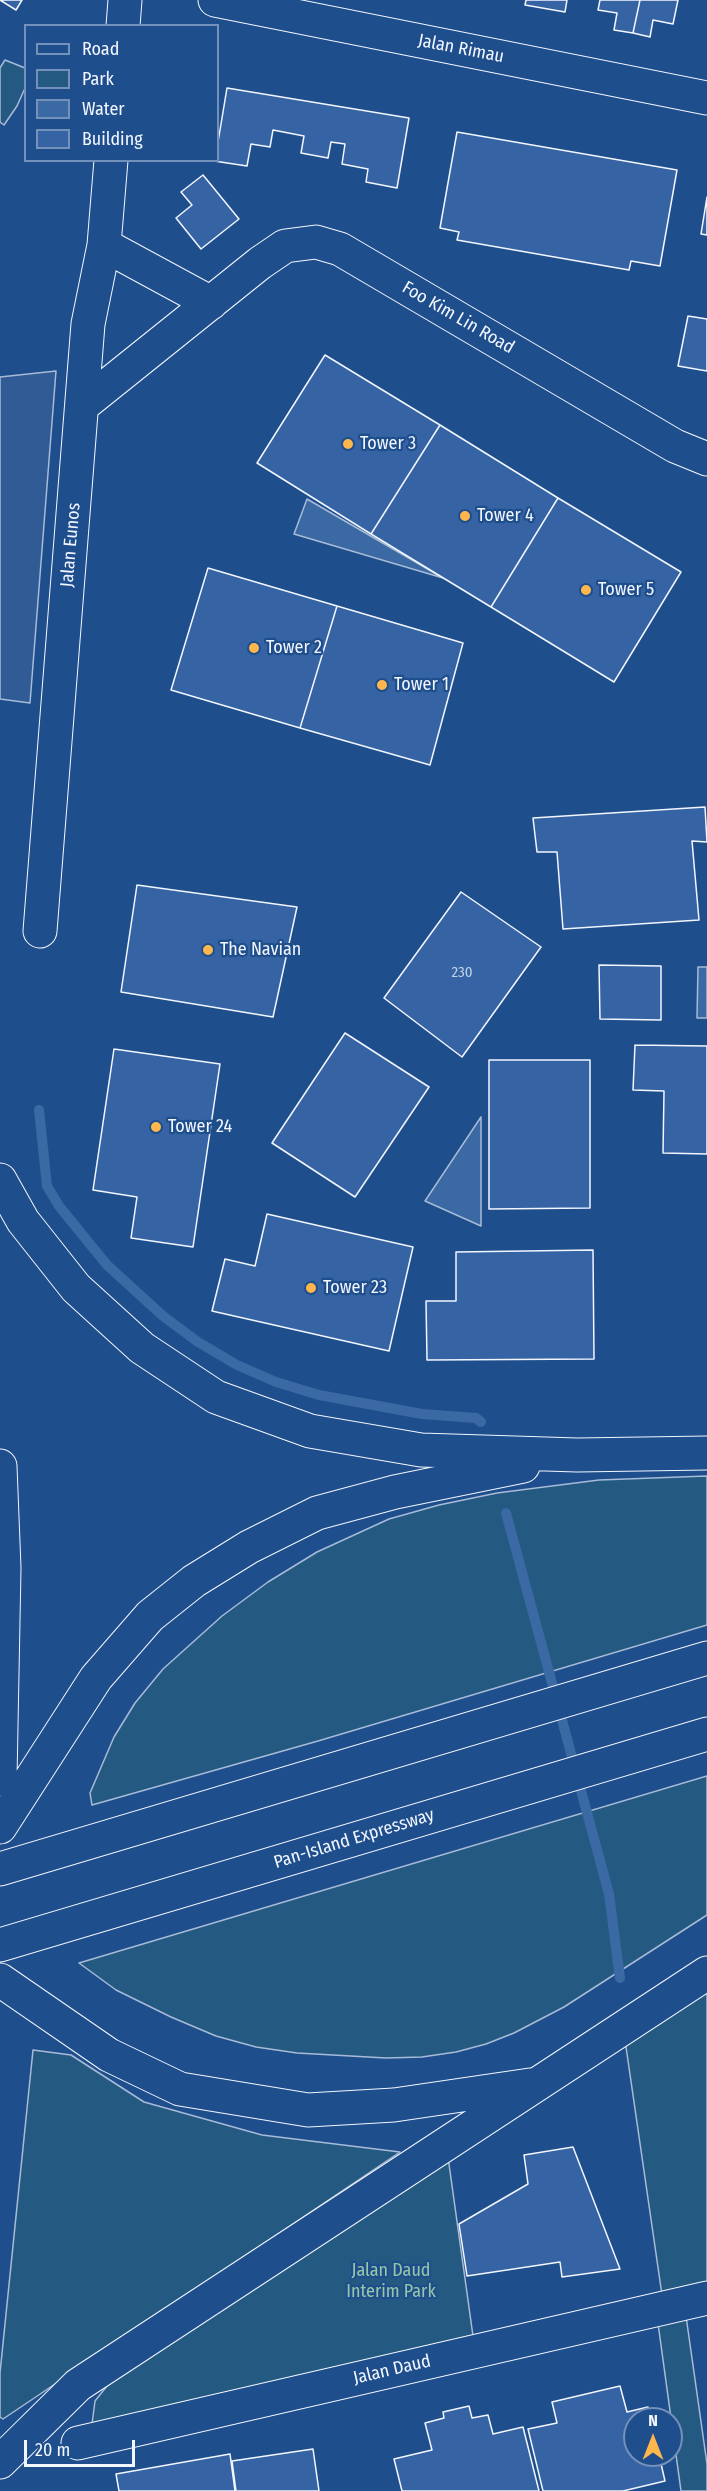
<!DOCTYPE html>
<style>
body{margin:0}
#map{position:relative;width:707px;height:2491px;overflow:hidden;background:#1f4e8c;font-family:"Fira Sans Condensed",sans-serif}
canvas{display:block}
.legend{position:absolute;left:24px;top:24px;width:195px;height:138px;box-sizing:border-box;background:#1f4e8c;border:2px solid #7391ba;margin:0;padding:8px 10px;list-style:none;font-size:18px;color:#f2f6ff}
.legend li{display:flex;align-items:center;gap:12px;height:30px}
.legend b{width:30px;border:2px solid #7391ba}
.north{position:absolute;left:623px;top:2407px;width:60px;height:60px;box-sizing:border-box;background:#1f4e8c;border:2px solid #7391ba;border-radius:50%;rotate:0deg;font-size:16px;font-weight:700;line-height:24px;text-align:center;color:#f2f6ff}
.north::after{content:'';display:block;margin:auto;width:21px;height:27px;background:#ffb74d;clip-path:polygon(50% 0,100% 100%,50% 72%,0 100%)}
.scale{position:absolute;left:24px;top:2440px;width:111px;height:27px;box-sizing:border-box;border:3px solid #f2f6ff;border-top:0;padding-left:8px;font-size:18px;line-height:21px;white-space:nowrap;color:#f2f6ff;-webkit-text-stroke:4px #1f4e8c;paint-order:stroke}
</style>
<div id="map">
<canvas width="707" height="2491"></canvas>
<ul class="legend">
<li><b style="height:8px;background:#1f4e8c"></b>Road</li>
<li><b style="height:16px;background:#245a82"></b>Park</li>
<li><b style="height:16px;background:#3b69a3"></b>Water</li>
<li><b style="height:16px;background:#3563a3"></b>Building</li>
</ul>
<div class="north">N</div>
<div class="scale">20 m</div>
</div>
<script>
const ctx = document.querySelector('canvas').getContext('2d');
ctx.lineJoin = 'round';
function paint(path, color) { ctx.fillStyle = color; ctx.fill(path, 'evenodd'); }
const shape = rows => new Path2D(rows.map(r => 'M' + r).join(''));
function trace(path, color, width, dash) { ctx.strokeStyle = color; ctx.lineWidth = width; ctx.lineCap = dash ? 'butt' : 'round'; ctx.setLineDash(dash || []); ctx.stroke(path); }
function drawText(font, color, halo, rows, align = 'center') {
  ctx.font = font + ' "Fira Sans Condensed",sans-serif'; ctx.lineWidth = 4.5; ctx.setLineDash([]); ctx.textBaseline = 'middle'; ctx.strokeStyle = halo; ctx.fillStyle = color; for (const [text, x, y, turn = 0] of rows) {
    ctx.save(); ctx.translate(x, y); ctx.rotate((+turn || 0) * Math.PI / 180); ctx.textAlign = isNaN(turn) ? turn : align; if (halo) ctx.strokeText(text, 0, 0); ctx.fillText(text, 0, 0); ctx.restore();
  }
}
const green = shape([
 [5,60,25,68,26,86,17,106,4,125,0,122,0,68,5,60],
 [707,1476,707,1625,318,1741,92,1805,90,1793,114,1737,135,1703,163,1669,222,1616,268,1582,317,1552,389,1519,439,1505,497,1493,599,1480,707,1476],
 [707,1776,707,1915,564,2007,514,2033,486,2044,456,2052,422,2057,386,2058,297,2053,256,2047,216,2036,171,2017,116,1990,79,1963,707,1776],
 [707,1986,707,2285,662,2295,625,2040,707,1986],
 [33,2050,71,2055,144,2102,262,2135,400,2152,3,2419,0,2417,0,2373,33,2050],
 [448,2157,473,2336,92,2424,95,2401,111,2381,448,2157],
 [685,2309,707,2464,707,2491,681,2491,657,2316,685,2309]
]);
const parking = shape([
 [56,371,30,703,0,699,0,377,56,371]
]);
const water = shape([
 [307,499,443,578,294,534,307,499],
 [698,967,707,967,707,1018,697,1018,698,967],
 [481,1117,481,1226,425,1201,481,1117]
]);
const stream = shape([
 [39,1110,47,1186,59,1206,107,1265,163,1316,198,1342,237,1365,276,1382,319,1395,422,1414,476,1418,481,1422],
 [506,1513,609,1894,620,1978]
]);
const building = shape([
 [0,0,22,0,16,10,0,0],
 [526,0,567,0,565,12,525,5,526,0],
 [600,0,640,0,633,33,614,30,617,13,598,10,600,0],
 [640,0,678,0,673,24,653,20,650,37,633,33,640,0],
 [227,88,409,118,397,188,366,182,368,169,342,164,345,144,331,142,328,158,301,153,304,136,273,130,270,147,251,144,247,166,214,161,218,160,218,142,227,88],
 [457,132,677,170,660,266,631,261,629,270,457,240,459,232,440,228,457,132],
 [203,175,239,219,201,249,176,218,192,205,181,192,203,175],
 [707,197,707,235,701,234,707,197],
 [688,316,707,319,707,371,678,366,688,316],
 [325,355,440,425,371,534,257,463,325,355],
 [440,425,558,498,491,607,371,534,440,425],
 [558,498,681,572,614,682,491,607,558,498],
 [208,568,337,606,300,728,171,690,208,568],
 [337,606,463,643,430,765,300,728,337,606],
 [705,807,707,842,692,841,699,920,563,929,557,852,537,852,533,818,705,807],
 [137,885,297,907,273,1017,121,992,137,885],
 [461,892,541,947,462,1057,384,998,461,892],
 [599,965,661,966,661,1020,600,1019,599,965],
 [345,1033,429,1087,355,1197,272,1143,345,1033],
 [635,1045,707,1046,707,1154,663,1153,664,1091,633,1090,635,1045],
 [114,1049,220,1064,193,1247,131,1238,137,1197,93,1190,114,1049],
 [489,1060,590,1060,590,1208,489,1209,489,1060],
 [267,1214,413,1247,389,1351,212,1311,225,1259,255,1266,267,1214],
 [593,1250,594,1359,427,1360,426,1301,456,1301,456,1252,593,1250],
 [573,2147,620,2269,562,2277,560,2262,467,2276,459,2224,528,2184,524,2155,573,2147],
 [620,2386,627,2412,648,2407,651,2419,635,2419,635,2455,659,2455,665,2481,623,2491,543,2491,528,2429,557,2423,552,2402,620,2386],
 [469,2406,472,2418,488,2415,493,2434,523,2427,539,2491,402,2491,394,2459,432,2450,425,2423,444,2418,443,2412,469,2406],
 [313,2449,319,2491,236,2491,232,2461,313,2449],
 [230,2454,235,2491,119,2491,116,2474,230,2454]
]);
const street = shape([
 [215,0,707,98],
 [123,26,125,0],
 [104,245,211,303],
 [83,405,260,263,285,246,316,242,340,249,675,446,707,459],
 [40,931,88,324,104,245,111,160],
 [78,2443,707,2298]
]);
const highway = shape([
 [0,1180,23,1221,76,1288,142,1348,216,1397,310,1431,421,1450,577,1455,707,1453],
 [0,1466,4,1568,0,1779],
 [0,1827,96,1678,150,1616,194,1581,249,1547,317,1513,395,1492,523,1466],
 [0,1869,707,1658],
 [0,1945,707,1734],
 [0,1980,109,2055,180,2089,308,2110,394,2105,530,2085],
 [0,2462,78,2385,707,1973]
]);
const markers = [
 [348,444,6,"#ffb74d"],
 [465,516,6,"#ffb74d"],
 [586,590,6,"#ffb74d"],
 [254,648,6,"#ffb74d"],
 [382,685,6,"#ffb74d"],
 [208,950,6,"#ffb74d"],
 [156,1127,6,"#ffb74d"],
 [311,1288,6,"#ffb74d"]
];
const numberNames = [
 ["230",462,973]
];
const streetNames = [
 ["Jalan Rimau",461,49,11],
 ["Foo Kim Lin Road",458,318,30],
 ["Jalan Eunos",71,545,-85],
 ["Pan-Island Expressway",354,1839,-17],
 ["Jalan Daud",392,2370,-13]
];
const poiNames = [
 ["Tower 3",360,444],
 ["Tower 4",477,516],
 ["Tower 5",598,590],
 ["Tower 2",266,648],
 ["Tower 1",394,685],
 ["The Navian",220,950],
 ["Tower 24",168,1127],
 ["Tower 23",323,1288]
];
const parkNames = [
 ["Jalan Daud",391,2271],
 ["Interim Park",391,2292]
];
paint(green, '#245a82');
trace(green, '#a8bbd7', 1.5);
paint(parking, '#305b95');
trace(parking, '#a8bbd7', 1.5);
paint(water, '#3b69a3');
trace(water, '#a8bbd7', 1.5);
trace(stream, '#3b69a3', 10);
paint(building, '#3563a3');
trace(building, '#f2f6ff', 1.5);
trace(street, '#f2f6ff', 35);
trace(highway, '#f2f6ff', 35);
trace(street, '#1f4e8c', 33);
trace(highway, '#1f4e8c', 33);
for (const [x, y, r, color] of markers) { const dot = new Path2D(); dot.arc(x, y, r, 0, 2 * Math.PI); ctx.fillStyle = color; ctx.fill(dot); trace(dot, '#1f4e8c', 2); }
drawText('15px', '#c3d1e8', null, numberNames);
drawText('18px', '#f2f6ff', '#1f4e8c', streetNames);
drawText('18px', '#f2f6ff', '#1f4e8c', poiNames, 'left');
drawText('18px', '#97c8a6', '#1f4e8c', parkNames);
</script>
